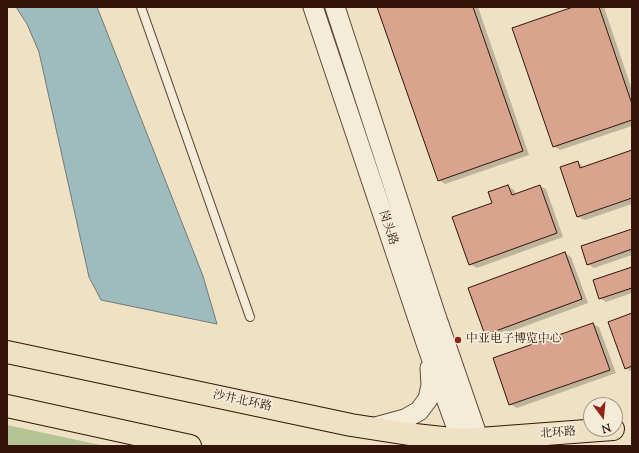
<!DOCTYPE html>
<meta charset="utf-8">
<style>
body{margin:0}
#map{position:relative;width:639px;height:453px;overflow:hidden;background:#eee1c4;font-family:"Sorts Mill Goudy",serif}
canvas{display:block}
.frame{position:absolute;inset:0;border:8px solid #33150a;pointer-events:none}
.north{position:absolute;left:583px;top:397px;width:40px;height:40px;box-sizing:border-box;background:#f4ecd9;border:1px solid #a79686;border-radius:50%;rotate:164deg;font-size:11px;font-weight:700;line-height:16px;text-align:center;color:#33150a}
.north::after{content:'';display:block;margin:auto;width:14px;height:18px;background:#8f2418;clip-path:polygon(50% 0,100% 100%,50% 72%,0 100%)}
</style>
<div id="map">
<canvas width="639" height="453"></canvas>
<div class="frame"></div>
<div class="north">N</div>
</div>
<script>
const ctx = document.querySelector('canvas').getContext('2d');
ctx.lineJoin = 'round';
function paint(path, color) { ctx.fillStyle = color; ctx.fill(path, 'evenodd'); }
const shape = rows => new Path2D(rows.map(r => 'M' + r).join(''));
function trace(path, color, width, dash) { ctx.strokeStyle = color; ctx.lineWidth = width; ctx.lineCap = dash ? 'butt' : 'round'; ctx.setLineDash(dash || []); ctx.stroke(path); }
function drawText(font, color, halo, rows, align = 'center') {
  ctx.font = font + ' "Sorts Mill Goudy","Noto Serif SC",serif'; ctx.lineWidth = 3.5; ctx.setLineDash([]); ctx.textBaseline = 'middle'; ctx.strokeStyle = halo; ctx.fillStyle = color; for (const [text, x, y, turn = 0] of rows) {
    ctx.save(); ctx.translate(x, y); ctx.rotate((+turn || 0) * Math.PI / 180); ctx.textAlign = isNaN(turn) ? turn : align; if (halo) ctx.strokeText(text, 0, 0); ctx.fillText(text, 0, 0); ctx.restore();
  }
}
const green = shape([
 [7,425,105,446,7,446]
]);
const water = shape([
 [16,7,97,7,203,276,217,324,101,300,89,277,39,52,27,24,16,7]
]);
const shadow = shape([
 [378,7,478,7,529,155,445,184,439,180],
 [577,7,604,7,632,90,632,126,560,150,554,146],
 [632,151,632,204,585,220,578,217,577,162,584,167],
 [508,186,514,190,516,194,540,186,546,189,563,237,477,268,470,264,494,203],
 [632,230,632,255,594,268,588,264],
 [565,253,571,257,588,303,493,338,486,334],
 [632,268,632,293,606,302,600,298],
 [632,315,632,372,626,368],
 [593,324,599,327,616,373,517,408,510,404]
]);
const building = shape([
 [377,7,473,7,523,151,438,181,377,7],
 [573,7,599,7,632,104,632,120,553,147,512,28,573,7],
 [632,150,632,198,577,217,560,167,578,161,580,168,632,150],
 [508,185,512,195,540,185,557,233,469,265,452,217,492,203,488,192,508,185],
 [632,229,632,249,587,265,581,246,632,229],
 [565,252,582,299,485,335,468,288,565,252],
 [632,267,632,288,599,299,593,280,632,267],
 [632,313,632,366,625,369,608,322,632,313],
 [593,323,610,370,509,405,493,358,593,323]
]);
const service = shape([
 [141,7,250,317]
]);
const tertiary = shape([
 [313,7,428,349,461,440,467,446],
 [335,7,435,313,481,446],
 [372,428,405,419,419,411,428,399,431,385,430,368]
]);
const primary = shape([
 [7,352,351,425,415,435,461,440,479,439,613,429],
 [7,406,190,446]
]);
const markers = [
 [458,340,4,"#8f2418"]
];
const streetNames = [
 ["岗头路",387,228,72],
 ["沙井北环路",242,402,12],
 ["北环路",558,434,-4]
];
const poiNames = [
 ["中亚电子博览中心",466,340]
];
paint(green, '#b6c396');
paint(water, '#9ebbbe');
trace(water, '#737976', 1);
paint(shadow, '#0003');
paint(building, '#d9a48d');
trace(building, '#33150a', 1);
trace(service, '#624838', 10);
trace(tertiary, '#624838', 21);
trace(primary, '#33150a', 24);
trace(service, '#f4ecd9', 8);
trace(tertiary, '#f4ecd9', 19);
trace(primary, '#eee1c4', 22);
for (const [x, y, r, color] of markers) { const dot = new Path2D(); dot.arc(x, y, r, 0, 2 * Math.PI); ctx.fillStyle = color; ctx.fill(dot); trace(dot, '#f4ecd9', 1.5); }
drawText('12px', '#33150a', '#f4ecd9', streetNames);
drawText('12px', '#33150a', '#f4ecd9', poiNames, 'left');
</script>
